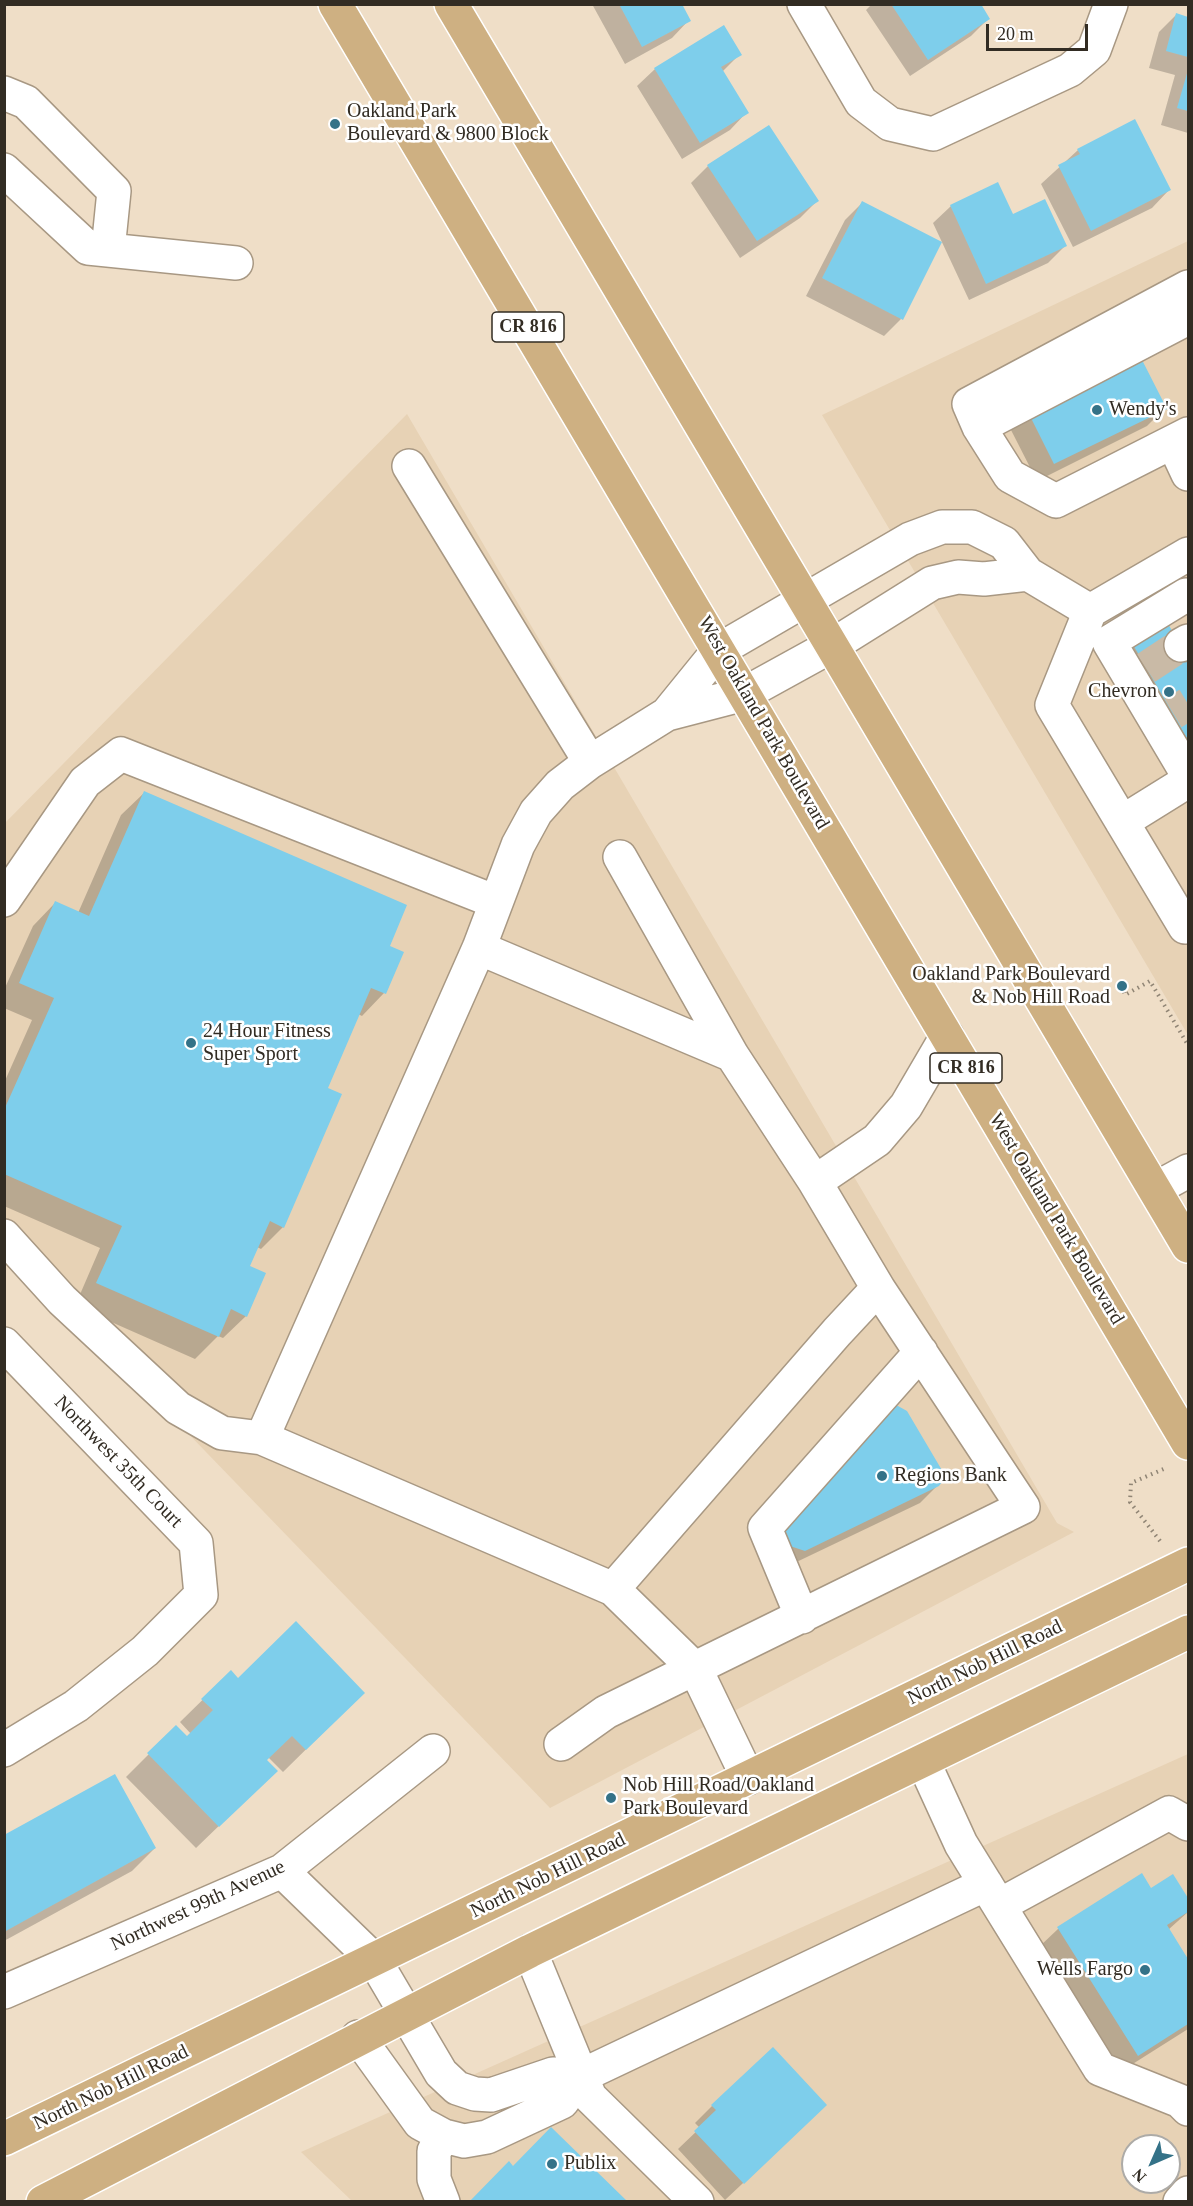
<!DOCTYPE html>
<style>
body{margin:0}
#map{position:relative;width:1193px;height:2206px;overflow:hidden;background:#efdec7;font-family:"Times New Roman",serif}
canvas{display:block}
.frame{position:absolute;inset:0;border:6px solid #322c23;pointer-events:none}
.north{position:absolute;left:1121px;top:2134px;width:60px;height:60px;box-sizing:border-box;background:#fff;border:2px solid #adaba7;border-radius:50%;rotate:225deg;font-size:16px;font-weight:700;line-height:24px;text-align:center;color:#322c23}
.north::after{content:'';display:block;margin:auto;width:21px;height:27px;background:#347288;clip-path:polygon(50% 0,100% 100%,50% 72%,0 100%)}
.scale{position:absolute;left:986px;top:24px;width:102px;height:27px;box-sizing:border-box;border:3px solid #322c23;border-top:0;padding-left:8px;font-size:18px;line-height:21px;white-space:nowrap;color:#322c23;-webkit-text-stroke:4px #fff;paint-order:stroke}
</style>
<div id="map">
<canvas width="1193" height="2206"></canvas>
<div class="frame"></div>
<div class="north">N</div>
<div class="scale">20 m</div>
</div>
<script>
const ctx = document.querySelector('canvas').getContext('2d');
ctx.lineJoin = 'round';
function paint(path, color) { ctx.fillStyle = color; ctx.fill(path, 'evenodd'); }
const shape = rows => new Path2D(rows.map(r => 'M' + r).join(''));
function trace(path, color, width, dash) { ctx.strokeStyle = color; ctx.lineWidth = width; ctx.lineCap = dash ? 'butt' : 'round'; ctx.setLineDash(dash || []); ctx.stroke(path); }
function drawText(font, color, halo, rows, align = 'center') {
  ctx.font = font + ' "Times New Roman",serif'; ctx.lineWidth = 5; ctx.setLineDash([]); ctx.textBaseline = 'middle'; ctx.strokeStyle = halo; ctx.fillStyle = color; for (const [text, x, y, turn = 0] of rows) {
    ctx.save(); ctx.translate(x, y); ctx.rotate((+turn || 0) * Math.PI / 180); ctx.textAlign = isNaN(turn) ? turn : align; if (halo) ctx.strokeText(text, 0, 0); ctx.fillText(text, 0, 0); ctx.restore();
  }
}
const built = shape([
 [1188,241,1188,1035,822,415],
 [407,414,1057,1523,1074,1532,550,1808,5,1244,5,823],
 [1188,1754,1188,2201,352,2201,301,2152],
 [1133,2146,1169,2146,1169,2182,1133,2182]
]);
const shadow = shape([
 [592,4,680,4,689,20,672,38,625,64],
 [872,4,979,4,988,19,971,36,910,76,866,10],
 [1176,15,1188,18,1188,133,1161,125,1175,75,1149,68,1159,32],
 [740,54,722,72,747,112,730,130,682,159,637,86,655,69],
 [1078,150,1169,190,1152,208,1073,247,1041,184],
 [708,166,817,201,800,218,740,258,691,183],
 [862,203,901,319,884,336,806,296,845,220],
 [951,206,1012,215,1065,246,1048,263,969,300,933,223],
 [1165,408,1147,426,1037,481,1011,430,1028,413],
 [1167,624,1188,661,1188,744,1128,649],
 [144,793,388,947,402,953,384,993,362,1016,358,1014,326,1088,283,1227,261,1249,257,1247,248,1267,246,1316,223,1338,218,1336,195,1359,75,1306,100,1248,4,1206,4,1083,32,1020,4,1008,4,990,33,926,55,903,78,913,121,815],
 [938,1485,920,1503,786,1567,763,1548],
 [231,1672,238,1680,341,1715,283,1772,268,1757,253,1793,196,1848,126,1777,176,1727,187,1738,191,1734,180,1722],
 [4,1837,155,1848,132,1871,4,1941],
 [1141,1875,1150,1890,1173,1877,1188,1901,1188,1912,1168,1930,1188,1962,1188,2029,1120,2072,1040,1946,1058,1929],
 [712,2106,808,2122,725,2200,678,2149,700,2128,695,2123]
]);
const building = shape([
 [619,4,682,4,691,21,642,47],
 [891,4,981,4,990,19,928,60],
 [1176,13,1188,17,1188,57,1166,51],
 [724,25,742,55,721,67,749,113,700,143,654,68],
 [1188,70,1188,111,1177,108],
 [1135,119,1171,190,1091,231,1058,165,1080,154,1077,149],
 [769,125,819,201,757,241,707,165],
 [998,182,1013,214,1045,199,1067,246,986,284,950,205],
 [862,201,942,242,903,320,822,278],
 [1140,356,1167,409,1054,464,1028,412],
 [1167,622,1188,658,1188,740,1132,643],
 [144,791,407,905,390,946,404,952,386,994,371,988,328,1088,342,1094,284,1228,270,1221,250,1266,266,1273,247,1317,231,1309,219,1337,96,1283,122,1226,4,1174,4,1110,54,998,19,983,55,901,89,916],
 [892,1406,898,1406,907,1411,943,1472,944,1479,939,1486,805,1551,787,1545,783,1538,784,1514],
 [296,1621,365,1693,306,1750,292,1736,267,1760,278,1771,219,1827,147,1753,176,1725,187,1736,213,1710,201,1699,231,1670,238,1678],
 [115,1774,156,1848,4,1932,4,1835],
 [1142,1873,1151,1888,1173,1874,1188,1898,1188,1912,1167,1925,1188,1959,1188,2024,1138,2056,1057,1927],
 [773,2047,827,2105,744,2184,694,2131,716,2110,711,2105],
 [551,2127,628,2202,469,2202,509,2161,513,2166]
]);
const minorTunnel = shape([
 [1146,668,1181,645],
 [1173,713,1188,704]
]);
const path = shape([
 [1122,986,1125,995,1150,981,1188,1045],
 [1160,1541,1130,1502,1131,1483,1166,1468]
]);
const minor = shape([
 [804,4,861,102,890,124,933,134,1070,70,1094,50,1111,4],
 [4,93,26,102,114,191,108,250],
 [4,170,88,248,236,263],
 [1188,287,969,404,979,427,1010,476,1056,501,1188,434],
 [979,427,1188,318],
 [1173,442,1188,474],
 [409,466,590,762],
 [1186,595,1109,642,1188,775],
 [1181,645,1188,641],
 [667,714,719,650,910,539,942,527,972,527,1004,543,1028,574,1090,611],
 [1122,822,1188,781],
 [4,900,85,782,121,754,496,902],
 [1185,927,1052,705,1090,611,1188,554],
 [479,948,732,1055],
 [815,1182,877,1140,906,1106,947,1036],
 [1155,1189,1188,1171],
 [4,1236,62,1300,178,1408,222,1433,262,1438],
 [4,1344,196,1543,201,1595,145,1651,76,1706,4,1750],
 [613,1589,837,1332,878,1288,815,1182,732,1055,620,857],
 [802,1617,765,1528,921,1352],
 [561,1744,606,1712,1023,1507,878,1288],
 [923,1761,961,1844,1100,2069,1180,2101,1188,2109],
 [748,1778,696,1670,613,1589,262,1438,479,948,518,845,536,812,560,785,590,762,667,714,744,694,833,645,932,583,958,577,984,579,1028,574],
 [282,1871,375,1961,441,2073,457,2088,475,2094,491,2095,553,2074,581,2076,986,1884],
 [1000,1905,1169,1813,1188,1824],
 [530,1951,590,2097,697,2202],
 [4,1992,282,1871,433,1751],
 [358,2037,420,2123,444,2136,464,2141,487,2137,562,2102,581,2076],
 [443,2202,434,2179,434,2151,444,2136],
 [1180,2202,1188,2193]
]);
const major = shape([
 [335,4,1188,1443],
 [451,4,1188,1246],
 [4,2139,1188,1564],
 [43,2202,530,1951,1188,1632]
]);
const markers = [
 [335,124,6,"#347288"],
 [1097,410,6,"#347288"],
 [1169,692,6,"#347288"],
 [1122,986,6,"#347288"],
 [191,1043,6,"#347288"],
 [882,1476,6,"#347288"],
 [611,1798,6,"#347288"],
 [1145,1970,6,"#347288"],
 [552,2164,6,"#347288"]
];
const shields = [
 [528,327,72],
 [966,1068,72]
];
const shieldNames = [
 ["CR 816",528,327],
 ["CR 816",966,1068]
];
const poiNames = [
 ["Oakland Park",347,112],
 ["Boulevard & 9800 Block",347,135],
 ["Wendy's",1109,410],
 ["Chevron",1157,692,"right"],
 ["Oakland Park Boulevard",1110,975,"right"],
 ["& Nob Hill Road",1110,998,"right"],
 ["24 Hour Fitness",203,1032],
 ["Super Sport",203,1055],
 ["Regions Bank",894,1476],
 ["Nob Hill Road/Oakland",623,1786],
 ["Park Boulevard",623,1809],
 ["Wells Fargo",1133,1970,"right"],
 ["Publix",564,2164]
];
const streetNames = [
 ["West Oakland Park Boulevard",763,723,60],
 ["West Oakland Park Boulevard",1056,1219,59],
 ["Northwest 35th Court",118,1462,46],
 ["North Nob Hill Road",985,1663,-26],
 ["North Nob Hill Road",548,1876,-26],
 ["Northwest 99th Avenue",198,1906,-25],
 ["North Nob Hill Road",111,2088,-26]
];
paint(built, '#e7d2b5');
paint(shadow, '#0003');
paint(building, '#7eceeb');
trace(minorTunnel, '#c9baa6', 33, [33, 16]);
trace(minor, '#a89883', 36);
trace(major, '#fff', 36);
trace(path, '#908575', 4, [1.5, 4.5]);
trace(minor, '#fff', 33);
trace(major, '#ceb082', 33);
for (const [x, y, r, color] of markers) { const dot = new Path2D(); dot.arc(x, y, r, 0, 2 * Math.PI); ctx.fillStyle = color; ctx.fill(dot); trace(dot, '#fff', 2); }
for (const [x, y, w] of shields) { const box = new Path2D(); box.roundRect(x - w / 2, y - 15, w, 30, 4.5); ctx.fillStyle = '#fff'; ctx.fill(box); trace(box, '#322c23', 1.5); }
drawText('bold 18px', '#322c23', null, shieldNames);
drawText('20px', '#322c23', '#fff', poiNames, 'left');
drawText('20px', '#322c23', '#fff', streetNames);
</script>
